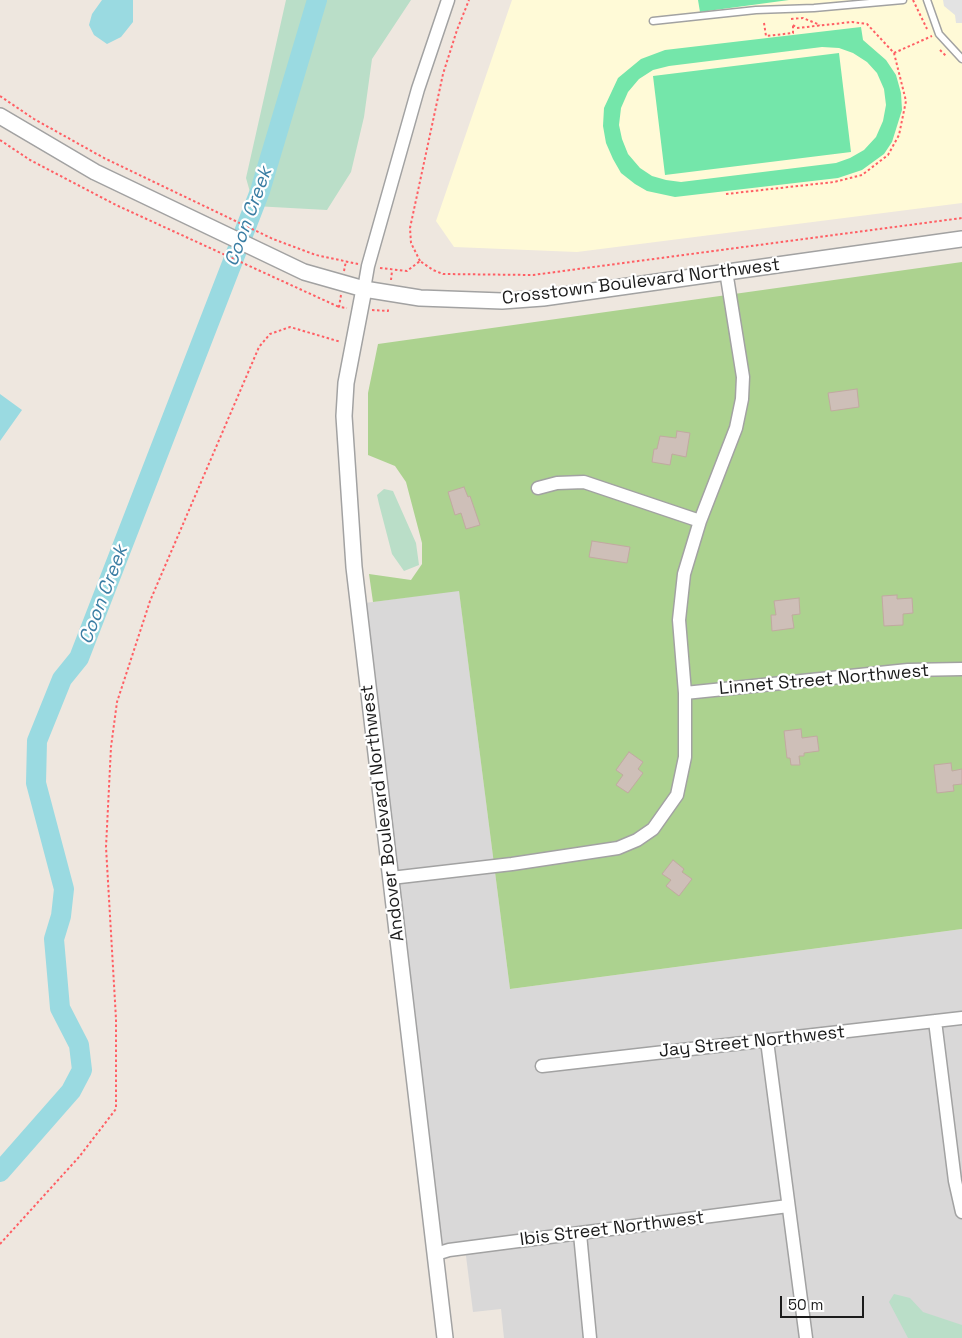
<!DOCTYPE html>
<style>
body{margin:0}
#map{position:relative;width:962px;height:1338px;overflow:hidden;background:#eee7df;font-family:"Space Grotesk",sans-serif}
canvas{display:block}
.scale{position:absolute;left:780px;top:1296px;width:84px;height:22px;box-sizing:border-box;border:2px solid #1b1b1b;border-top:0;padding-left:6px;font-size:15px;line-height:18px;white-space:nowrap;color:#1b1b1b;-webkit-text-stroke:4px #fff;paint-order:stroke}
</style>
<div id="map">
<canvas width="962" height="1338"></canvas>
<div class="scale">50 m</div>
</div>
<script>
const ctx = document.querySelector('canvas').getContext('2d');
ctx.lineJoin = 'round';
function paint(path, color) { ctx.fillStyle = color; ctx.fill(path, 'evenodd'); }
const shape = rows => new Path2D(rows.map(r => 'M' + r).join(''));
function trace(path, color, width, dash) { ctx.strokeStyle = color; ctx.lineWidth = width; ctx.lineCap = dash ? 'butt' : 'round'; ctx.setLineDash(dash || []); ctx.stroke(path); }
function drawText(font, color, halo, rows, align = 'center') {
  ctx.font = font + ' "Space Grotesk",sans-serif'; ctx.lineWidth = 4.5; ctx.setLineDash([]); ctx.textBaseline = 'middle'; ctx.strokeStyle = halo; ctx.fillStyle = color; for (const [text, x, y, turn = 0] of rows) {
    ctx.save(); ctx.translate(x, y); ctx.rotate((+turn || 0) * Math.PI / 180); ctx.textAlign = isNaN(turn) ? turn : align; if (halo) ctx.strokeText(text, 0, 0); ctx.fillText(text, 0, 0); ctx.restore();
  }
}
const residential = shape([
 [459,590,510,989,962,929,962,1338,504,1338,501,1309,473,1312,465,1248,436,1254,358,604]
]);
const education = shape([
 [512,0,962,0,962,203,577,252,454,247,436,221]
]);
const forest = shape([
 [962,262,962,929,510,989,459,591,373,602,369,574,411,580,422,564,422,543,406,482,395,466,368,455,368,393,378,344]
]);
const wetland = shape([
 [286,0,411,0,372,59,364,117,351,172,327,210,254,206,246,178],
 [384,489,393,491,416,543,419,565,404,571,392,554,379,504,377,495],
 [894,1294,910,1298,923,1312,962,1325,962,1338,908,1338,889,1302]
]);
const pitch = shape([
 [698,0,789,0,700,12],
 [861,27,863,40,886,60,896,75,901,93,902,110,892,142,884,154,862,170,838,178,675,197,647,191,635,184,621,173,613,159,606,143,603,126,604,108,618,78,641,59,665,50],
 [822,47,839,48,853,53,867,62,877,73,884,89,886,105,883,121,876,137,864,150,850,158,836,163,681,182,666,180,652,176,640,168,628,154,622,139,619,125,621,108,628,92,639,79,653,70,669,66],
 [839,53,851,152,665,175,653,76]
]);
const parking = shape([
 [943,0,962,0,962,23,956,23,955,15,944,6]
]);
const water = shape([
 [102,0,133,0,133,22,121,37,107,44,94,35,89,25,92,14],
 [0,394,22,410,0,441]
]);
const river = shape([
 [0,1172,71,1091,82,1070,79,1045,60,1008,54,939,61,916,64,889,36,783,37,741,62,679,79,658,260,191,317,0]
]);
const building = shape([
 [857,389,859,407,831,411,828,393,857,389],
 [677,431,690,433,686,457,672,454,670,465,652,462,654,449,657,449,660,436,676,438,677,431],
 [464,487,468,497,470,496,480,525,466,529,461,513,455,515,448,492,464,487],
 [592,541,630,547,627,563,589,557,592,541],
 [897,595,897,599,912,598,913,613,903,614,903,625,884,626,882,596,897,595],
 [799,598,800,614,792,615,794,628,772,631,771,615,776,615,774,601,799,598],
 [801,729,802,738,817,736,819,751,804,753,804,756,799,756,800,765,791,765,790,758,787,758,784,731,801,729],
 [629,752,643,762,638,769,643,773,628,793,616,785,623,775,616,770,629,752],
 [951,763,952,771,962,769,962,784,953,785,954,791,937,793,934,765,951,763],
 [673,860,684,869,682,872,692,879,679,896,666,886,671,880,662,874,673,860]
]);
const path = shape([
 [913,0,927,29],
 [791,19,803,18,820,25],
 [764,23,766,36,793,33,793,25],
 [793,25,797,28,852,22,867,24,894,53,932,36],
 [940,50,947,57],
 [0,96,34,119,104,158,273,239,316,255,358,264],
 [0,140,30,160,116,205,339,307],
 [726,194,834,182,862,175,888,155,899,135,906,101,894,53],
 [420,261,411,243,410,228,443,74,457,30,469,0],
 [380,268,407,271,420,261,433,270,443,274,533,275,962,218],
 [344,271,346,261],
 [391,280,392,271],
 [341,295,339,307,347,308],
 [372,310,388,311,388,307],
 [0,1244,79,1157,116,1109,116,1019,106,847,111,747,117,702,150,601,259,347,270,334,290,327,341,342]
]);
const service = shape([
 [927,0,939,34,962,59],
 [653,21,756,10,814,8,903,0]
]);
const minor = shape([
 [364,289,368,266,418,89,448,0],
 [538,488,557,483,584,482,700,521],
 [685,693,908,670,962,669],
 [391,878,512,864,618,848,637,840,653,829,677,795,685,757,685,693,679,620,684,574,700,521,736,428,742,399,743,377,726,271],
 [935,1021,955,1181,962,1212],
 [767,1041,806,1338],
 [542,1066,962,1018],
 [580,1234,590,1338],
 [436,1254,449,1250,788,1206]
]);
const tertiary = shape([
 [0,116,95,172,304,272,364,289,420,298,502,301,543,298,962,239],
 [364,289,346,383,344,416,354,567,445,1338]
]);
const streetNames = [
 ["Crosstown Boulevard Northwest",641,282,-7],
 ["Linnet Street Northwest",824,680,-5],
 ["Andover Boulevard Northwest",383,813,-97],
 ["Jay Street Northwest",752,1042,-6],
 ["Ibis Street Northwest",612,1229,-7]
];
const waterNames = [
 ["Coon Creek",249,217,-70],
 ["Coon Creek",104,595,-69]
];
paint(residential, '#d9d8d8');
paint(education, '#fffad7');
paint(forest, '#acd28f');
paint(wetland, '#badec8');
paint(pitch, '#74e6aa');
paint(parking, '#e3e3e3');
paint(water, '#9adae1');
trace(river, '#9adae1', 20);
paint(building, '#cebfb8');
trace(building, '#c1aaa0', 1);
trace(service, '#a2a2a2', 9);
trace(minor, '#a2a2a2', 15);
trace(tertiary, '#a2a2a2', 18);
trace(path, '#ff5f64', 2, [2.5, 2.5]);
trace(service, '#fff', 6);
trace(minor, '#fff', 12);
trace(tertiary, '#fff', 15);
drawText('18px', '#1b1b1b', '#fff', streetNames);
drawText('italic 19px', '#3a7da3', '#fff', waterNames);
</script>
